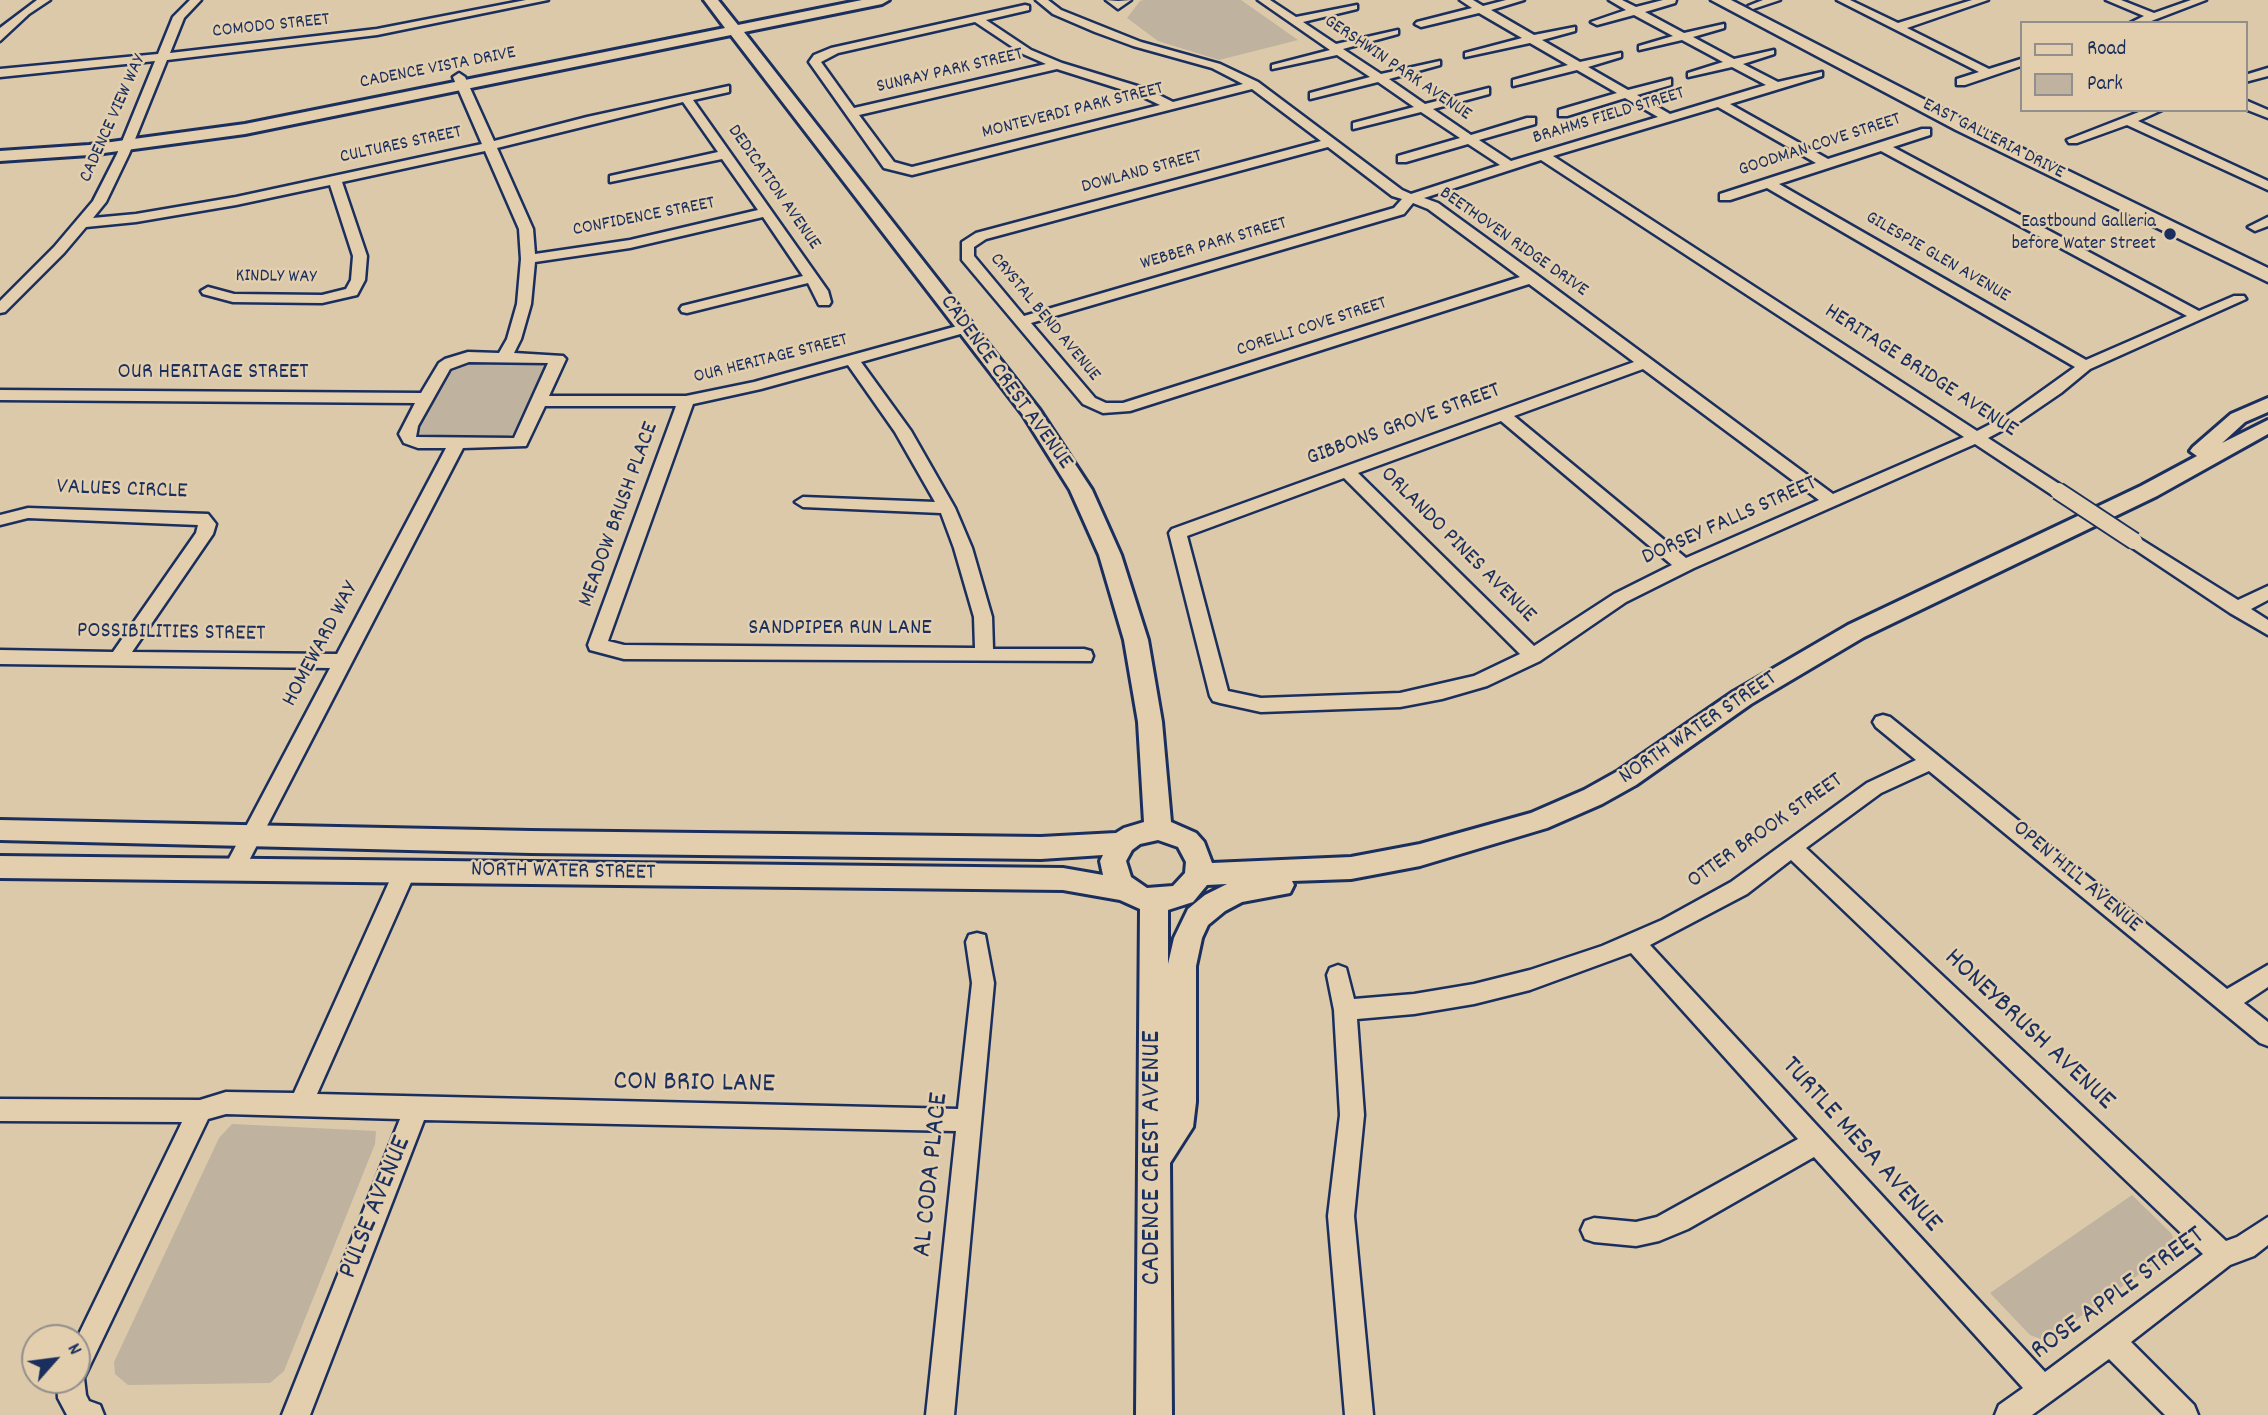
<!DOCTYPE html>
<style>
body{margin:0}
#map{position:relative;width:2268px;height:1415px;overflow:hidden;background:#dbc9aa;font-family:Dekko,sans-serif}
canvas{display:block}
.legend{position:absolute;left:2020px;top:21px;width:228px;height:91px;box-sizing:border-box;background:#e3cfad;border:2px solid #938f8d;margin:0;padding:9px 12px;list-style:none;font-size:21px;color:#1b2f5e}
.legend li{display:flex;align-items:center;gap:14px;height:35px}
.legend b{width:35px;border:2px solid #938f8d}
.north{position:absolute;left:21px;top:1324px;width:70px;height:70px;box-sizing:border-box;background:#e3cfad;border:2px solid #938f8d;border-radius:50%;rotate:62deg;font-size:19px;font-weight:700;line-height:28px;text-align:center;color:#1b2f5e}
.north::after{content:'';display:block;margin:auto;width:24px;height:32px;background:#1b2f5e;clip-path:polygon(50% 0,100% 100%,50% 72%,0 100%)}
</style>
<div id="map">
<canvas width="2268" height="1415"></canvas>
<ul class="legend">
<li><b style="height:9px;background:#e3cfad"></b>Road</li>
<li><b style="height:19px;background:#bfb29e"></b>Park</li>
</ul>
<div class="north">N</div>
</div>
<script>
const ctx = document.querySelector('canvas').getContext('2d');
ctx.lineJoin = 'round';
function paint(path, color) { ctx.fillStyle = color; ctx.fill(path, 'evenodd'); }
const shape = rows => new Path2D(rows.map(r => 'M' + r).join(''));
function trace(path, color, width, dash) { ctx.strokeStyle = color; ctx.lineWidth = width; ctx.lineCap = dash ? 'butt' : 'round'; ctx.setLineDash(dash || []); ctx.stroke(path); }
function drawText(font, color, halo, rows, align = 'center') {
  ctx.font = font + ' Dekko,sans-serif'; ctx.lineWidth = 5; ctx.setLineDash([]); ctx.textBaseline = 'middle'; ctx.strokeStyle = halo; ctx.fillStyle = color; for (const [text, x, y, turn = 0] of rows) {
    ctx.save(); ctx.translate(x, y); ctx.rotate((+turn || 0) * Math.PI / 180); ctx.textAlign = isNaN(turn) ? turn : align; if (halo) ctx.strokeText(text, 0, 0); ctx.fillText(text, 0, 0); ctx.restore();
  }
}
const green = shape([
 [1144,0,1241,0,1298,40,1219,60,1158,41,1127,18,1140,1],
 [481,361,541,362,550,365,520,432,497,439,492,437,420,437,415,432,448,376,448,371,466,362],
 [232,1124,376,1131,375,1144,284,1371,270,1383,128,1385,115,1374,114,1362,219,1138],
 [2132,1195,2171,1233,2175,1241,2173,1250,2046,1341,2030,1335,1990,1293]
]);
const minor = shape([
 [37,0,50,0,29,14,0,41,0,28,37,0],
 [190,0,201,0,184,18,170,53,377,29,526,0,548,0,377,35,167,60,129,154,106,202,93,218,136,214,236,197,482,144,453,77,459,73,465,77,494,141,587,117,729,86,729,92,693,100,828,291,831,302,829,305,819,305,808,283,687,313,682,312,680,309,682,306,803,276,763,217,630,248,535,262,531,304,521,339,514,353,563,356,566,359,549,396,686,396,754,382,961,325,971,325,973,328,971,331,861,362,911,431,955,508,972,548,992,617,993,649,1084,649,1091,651,1093,656,1091,661,624,659,590,650,588,645,676,406,545,406,526,446,463,448,241,876,234,879,227,876,223,870,330,668,0,664,0,650,113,652,196,533,198,525,28,518,0,525,0,515,28,508,208,514,216,524,213,534,132,652,337,654,446,448,418,448,404,443,399,434,415,403,0,400,0,390,421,393,439,363,445,359,468,352,499,353,507,339,517,304,521,259,519,229,485,151,342,182,367,256,365,280,357,295,322,303,233,302,203,294,201,291,208,287,234,294,322,295,346,289,351,280,353,256,330,185,236,205,136,222,86,227,64,253,5,312,0,313,0,301,54,247,93,201,117,154,155,61,0,77,0,69,158,54,173,17,190,0],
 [683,102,718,152,610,176,610,182,722,159,758,210,630,240,535,254,533,229,497,148,683,102],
 [469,362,548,363,514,438,416,437,418,426,450,369,469,362],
 [848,365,895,432,935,502,803,497,795,502,803,507,941,513,954,548,974,617,975,648,624,645,608,641,693,404,761,389,848,365],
 [1036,0,1048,0,1061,10,1141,42,1220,64,1258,82,1402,190,1411,194,1500,165,1468,144,1406,162,1398,162,1398,156,1460,138,1421,112,1353,129,1353,123,1414,107,1378,82,1310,99,1310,93,1370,77,1337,55,1272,69,1272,65,1330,50,1258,0,1270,0,1296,17,1357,5,1357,9,1303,22,1336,44,1398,30,1398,34,1343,49,1381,74,1440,61,1440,65,1389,79,1425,104,1489,88,1489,94,1433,109,1471,135,1527,118,1535,118,1535,124,1479,140,1511,161,1658,117,1625,98,1567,116,1559,116,1559,110,1617,93,1577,70,1513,86,1513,80,1568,65,1530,43,1465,57,1465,53,1522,38,1479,13,1421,27,1415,24,1417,22,1472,8,1460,0,1473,0,1483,6,1506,0,1524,0,1491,10,1534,35,1575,27,1575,31,1542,40,1580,62,1621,53,1621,57,1588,67,1628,90,1671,79,1671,85,1637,95,1670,114,1766,85,1732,67,1688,77,1688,73,1723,62,1682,40,1639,50,1639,46,1673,36,1634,15,1597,25,1591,22,1626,10,1609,0,1622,0,1636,7,1663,0,1676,0,1675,3,1645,12,1684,33,1724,24,1724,28,1693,37,1734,59,1774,50,1774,54,1743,64,1778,82,1822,72,1822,76,1730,104,1828,159,1922,129,1930,129,1930,135,1893,147,2199,311,2234,296,2244,296,2246,299,2090,369,2061,393,2020,421,1988,438,2064,487,2066,491,2064,495,2052,495,1975,444,1694,568,1626,602,1540,661,1487,686,1442,699,1400,707,1261,712,1220,703,1213,701,1210,696,1169,533,1172,529,1634,362,1529,284,1130,411,1103,413,1083,404,962,260,962,242,976,233,1321,141,1252,89,912,175,884,168,809,62,814,55,831,48,1025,5,1029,6,1029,10,986,20,1031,50,1062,63,1147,89,1173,102,1243,84,1212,68,1133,46,1095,32,1053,14,1036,0],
 [975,22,1023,54,1046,64,854,108,821,62,838,53,975,22],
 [1057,69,1139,95,1160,105,912,167,894,162,859,115,1057,69],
 [1718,107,1816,163,1720,194,1720,200,1730,200,1767,188,2075,367,2008,415,1977,431,1553,156,1718,107],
 [1328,147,1392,196,1402,199,1394,208,1024,316,974,256,974,247,986,239,1328,147],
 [1881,151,2187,316,2086,360,1779,184,1881,151],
 [1541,160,1964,437,1833,494,1537,275,1438,203,1424,198,1541,160],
 [1413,203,1428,209,1520,277,1123,403,1106,403,1095,398,1031,323,1404,214,1413,203],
 [1643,369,1819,500,1686,558,1514,416,1643,369],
 [1501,421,1672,565,1614,594,1534,646,1358,473,1501,421],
 [1344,478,1520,654,1474,676,1400,693,1261,698,1228,691,1187,536,1344,478],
 [1106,0,1118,1,1131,0,1118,9,1106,0],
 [1763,0,1780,0,1753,9,1748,6,1763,0],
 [1837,0,1850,0,1898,23,1972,0,1988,0,1907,28,1989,69,2021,59,2021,66,1965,85,1957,85,1957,79,1979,72,1837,0],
 [2106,0,2121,0,2154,13,2191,0,2206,0,2146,23,2130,23,2144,16,2106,0],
 [2268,68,2268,76,2245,82,2245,75,2268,68],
 [2245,100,2268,110,2268,118,2245,109,2245,100],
 [2144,110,2162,110,2138,121,2268,181,2268,190,2127,125,2077,143,2069,143,2067,140,2144,110],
 [2268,217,2268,226,2255,231,2248,227,2268,217],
 [2134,535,2238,600,2268,586,2268,600,2251,609,2268,620,2268,635,2230,613,2128,545,2125,541,2128,537,2134,535],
 [1883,715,1890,717,2227,989,2268,965,2268,987,2244,1003,2268,1022,2268,1046,2260,1043,1929,771,1881,793,1806,848,2226,1241,2237,1237,2268,1217,2268,1245,2254,1256,2230,1265,2131,1342,2194,1405,2198,1415,2165,1415,2109,1359,2032,1415,1995,1415,1999,1405,2023,1388,1814,1157,1688,1229,1659,1241,1636,1246,1594,1242,1585,1239,1581,1230,1585,1221,1594,1218,1636,1222,1657,1217,1798,1139,1631,953,1530,990,1474,1004,1414,1014,1357,1019,1364,1115,1354,1216,1373,1415,1345,1415,1328,1216,1340,1115,1334,1010,1327,975,1330,968,1338,965,1346,968,1354,999,1414,994,1474,984,1530,970,1602,946,1662,920,1731,882,1867,783,1916,760,1876,727,1873,722,1876,717,1883,715],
 [1791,860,2203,1254,2045,1372,1650,945,1747,894,1791,860],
 [405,862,412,865,416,871,317,1094,958,1109,972,983,966,942,969,935,977,933,985,935,994,983,954,1415,926,1415,956,1131,424,1120,310,1415,282,1415,400,1119,226,1114,208,1119,84,1378,86,1395,89,1401,100,1405,104,1415,67,1415,58,1398,57,1380,77,1380,77,1338,182,1122,0,1121,0,1099,200,1100,226,1092,294,1093,394,871,398,865,405,862]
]);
const tertiary = shape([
 [704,0,718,0,738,25,862,0,889,0,882,4,744,32,1039,409,1092,490,1121,555,1148,640,1162,722,1171,822,1196,833,1204,842,1212,863,1351,857,1420,844,1531,813,1584,790,1618,771,1733,692,1848,625,2141,486,2197,456,2190,451,2193,447,2231,414,2268,398,2268,412,2245,422,2222,443,2268,420,2268,434,2157,496,1864,637,1751,704,1636,785,1602,804,1547,828,1420,866,1351,879,1292,881,1294,885,1290,893,1242,902,1225,911,1208,925,1202,938,1196,966,1196,1102,1193,1127,1170,1163,1172,1415,1136,1415,1140,909,1120,900,1063,890,0,878,0,856,1063,868,1103,875,1100,861,1103,855,1041,859,531,853,0,840,0,820,531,831,1041,837,1116,833,1124,828,1144,822,1138,722,1124,640,1099,555,1070,490,1023,415,731,35,245,134,89,155,0,161,0,151,89,145,245,124,725,28,704,0],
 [1158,840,1178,847,1186,862,1185,873,1173,886,1147,888,1131,877,1126,861,1132,850,1140,844,1158,840],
 [1227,884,1205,895,1188,909,1174,938,1168,964,1168,910,1193,902,1207,885,1227,884]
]);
const secondary = shape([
 [1711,0,1731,0,1968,122,2268,268,2268,282,1956,130,1711,0]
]);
const minorBridge = shape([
 [2058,491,2134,541]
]);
const markers = [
 [2170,234,7,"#1b2f5e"]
];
const farStreetnames = [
 ["COMODO STREET",271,27,-6],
 ["CADENCE VISTA DRIVE",438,69,-11],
 ["GERSHWIN PARK AVENUE",1397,69,34],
 ["SUNRAY PARK STREET",950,72,-13],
 ["MONTEVERDI PARK STREET",1073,112,-14],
 ["BRAHMS FIELD STREET",1609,117,-17],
 ["CADENCE VIEW WAY",114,119,-66],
 ["EAST GALLERIA DRIVE",1993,140,27],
 ["CULTURES STREET",401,146,-12],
 ["GOODMAN COVE STREET",1820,146,-18],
 ["DOWLAND STREET",1142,173,-15],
 ["DEDICATION AVENUE",773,188,55],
 ["CONFIDENCE STREET",644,218,-11],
 ["BEETHOVEN RIDGE DRIVE",1513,243,35],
 ["WEBBER PARK STREET",1214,245,-16],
 ["GILESPIE GLEN AVENUE",1937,258,30],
 ["KINDLY WAY",276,278,1],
 ["CRYSTAL BEND AVENUE",1044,318,50],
 ["CORELLI COVE STREET",1312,328,-18],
 ["OUR HERITAGE STREET",771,360,-14]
];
const farPoinames = [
 ["Eastbound Galleria",2156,223],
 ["before Water Street",2156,245]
];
const streetNames = [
 ["HERITAGE BRIDGE AVENUE",1920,372,33],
 ["OUR HERITAGE STREET",213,374],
 ["CADENCE CREST AVENUE",1005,383,54],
 ["GIBBONS GROVE STREET",1404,426,-20],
 ["VALUES CIRCLE",122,491,2],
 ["MEADOW BRUSH PLACE",620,515,-70],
 ["DORSEY FALLS STREET",1730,522,-24],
 ["ORLANDO PINES AVENUE",1457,546,45],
 ["SANDPIPER RUN LANE",840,630],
 ["POSSIBILITIES STREET",171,634,1],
 ["HOMEWARD WAY",322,645,-62],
 ["NORTH WATER STREET",1699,729,-34],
 ["OTTER BROOK STREET",1766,832,-35],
 ["NORTH WATER STREET",563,873,1],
 ["OPEN HILL AVENUE",2076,878,40]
];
const nearStreetnames = [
 ["HONEYBRUSH AVENUE",2028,1031,43],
 ["CON BRIO LANE",694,1085,1],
 ["TURTLE MESA AVENUE",1860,1146,48],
 ["CADENCE CREST AVENUE",1154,1158,-90],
 ["AL CODA PLACE",933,1175,-84],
 ["PULSE AVENUE",377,1208,-68],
 ["ROSE APPLE STREET",2119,1295,-36]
];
paint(green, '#bfb29e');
trace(minor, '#1b2f5e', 5);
trace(tertiary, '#1b2f5e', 6);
trace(secondary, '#1b2f5e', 5);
paint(minor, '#e3cfad');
paint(tertiary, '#e3cfad');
paint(secondary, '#e3cfad');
trace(minorBridge, '#1b2f5e', 20, []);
trace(minorBridge, '#e3cfad', 16);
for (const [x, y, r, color] of markers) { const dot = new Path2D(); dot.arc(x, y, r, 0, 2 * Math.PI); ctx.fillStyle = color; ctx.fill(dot); trace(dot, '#e3cfad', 2.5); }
drawText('19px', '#1b2f5e', '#e3cfad', farStreetnames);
drawText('19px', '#1b2f5e', '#e3cfad', farPoinames, 'right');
drawText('23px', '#1b2f5e', '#e3cfad', streetNames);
drawText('28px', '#1b2f5e', '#e3cfad', nearStreetnames);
</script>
